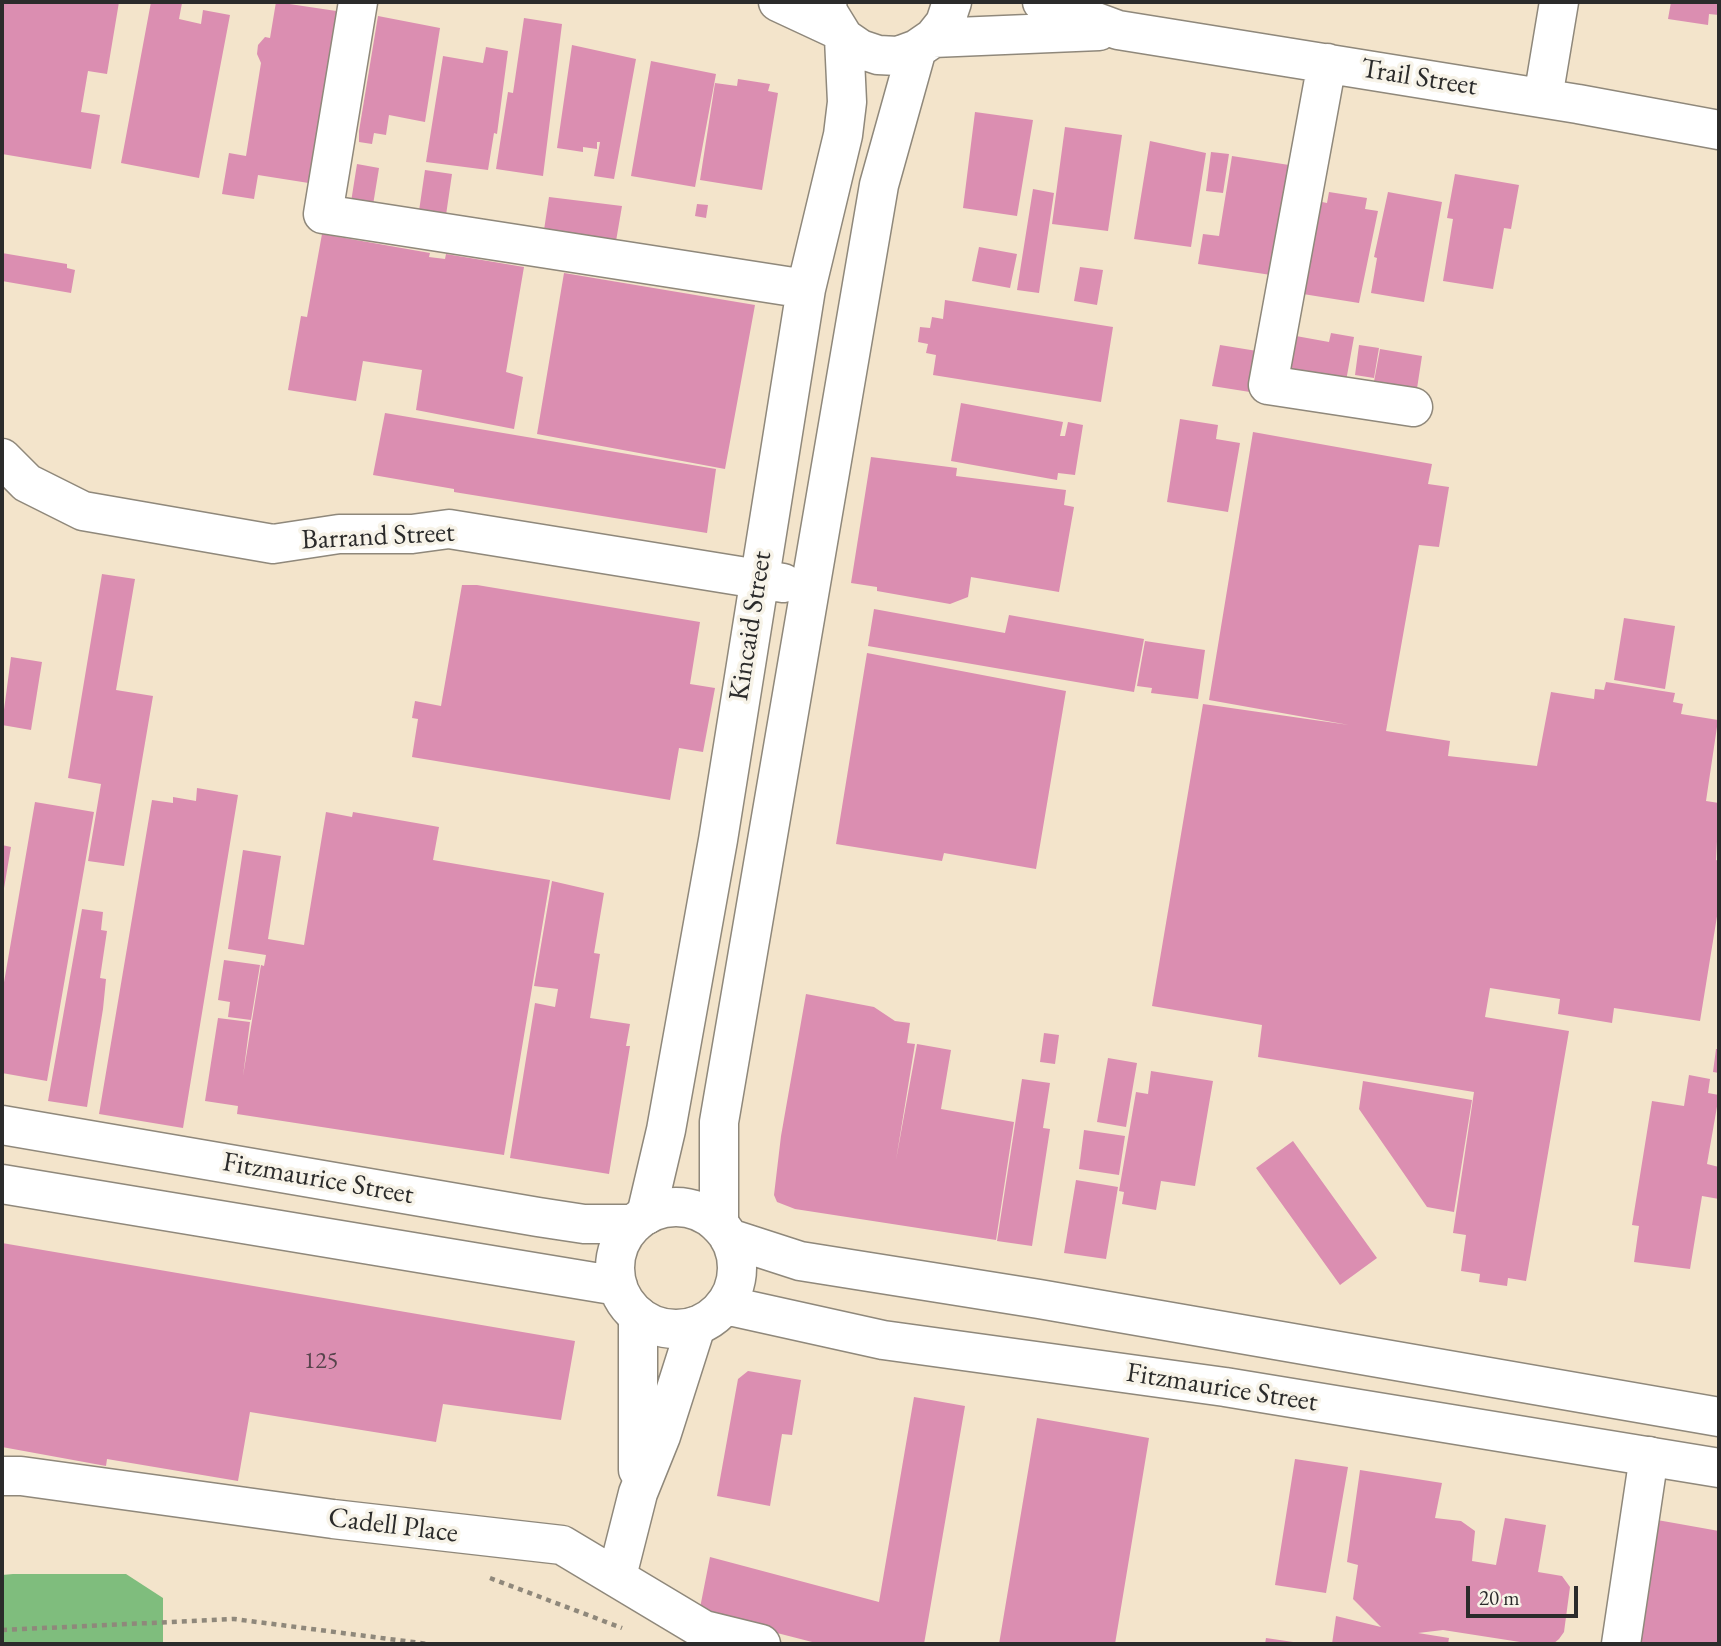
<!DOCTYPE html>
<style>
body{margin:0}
#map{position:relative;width:1721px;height:1646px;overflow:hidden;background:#f3e4cb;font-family:"EB Garamond",serif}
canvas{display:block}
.frame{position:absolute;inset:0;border:4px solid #2b2b2b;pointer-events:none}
.scale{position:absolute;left:1466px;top:1586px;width:112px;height:32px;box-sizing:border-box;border:4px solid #2b2b2b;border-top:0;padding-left:9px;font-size:21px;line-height:24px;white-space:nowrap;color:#2b2b2b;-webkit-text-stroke:5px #f7f3e8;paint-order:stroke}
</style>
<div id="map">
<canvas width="1721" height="1646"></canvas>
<div class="frame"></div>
<div class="scale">20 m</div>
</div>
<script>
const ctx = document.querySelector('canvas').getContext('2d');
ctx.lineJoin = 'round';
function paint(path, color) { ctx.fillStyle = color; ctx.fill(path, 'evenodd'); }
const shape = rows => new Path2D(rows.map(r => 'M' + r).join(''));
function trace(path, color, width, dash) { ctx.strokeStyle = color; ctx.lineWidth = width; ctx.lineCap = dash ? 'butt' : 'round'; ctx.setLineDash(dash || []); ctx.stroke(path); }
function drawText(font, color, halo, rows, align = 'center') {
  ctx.font = font + ' "EB Garamond",serif'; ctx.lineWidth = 7; ctx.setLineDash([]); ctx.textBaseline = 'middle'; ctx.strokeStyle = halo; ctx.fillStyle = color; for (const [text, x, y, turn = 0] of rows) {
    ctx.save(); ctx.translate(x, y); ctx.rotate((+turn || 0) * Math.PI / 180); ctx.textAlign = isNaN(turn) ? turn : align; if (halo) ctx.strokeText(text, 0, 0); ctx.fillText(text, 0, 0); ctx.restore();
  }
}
const forest = shape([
 [13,1574,126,1574,163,1598,163,1644,2,1644,2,1575]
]);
const building = shape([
 [2,2,119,2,107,74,88,71,81,112,100,115,91,169,2,154],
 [151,2,182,3,179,19,201,24,203,10,230,15,199,178,121,163],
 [276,2,343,12,315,184,258,175,254,199,222,194,229,153,246,156,261,63,257,54,258,45,265,37,270,38],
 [1671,2,1719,2,1719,15,1709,14,1708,25,1668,19],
 [378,16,440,28,425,122,389,115,386,135,374,133,372,144,359,142,359,131],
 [524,18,562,24,543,176,496,169,508,92,513,93],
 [572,45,636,59,614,179,594,176,600,142,597,142,597,149,583,147,583,152,557,148],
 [486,47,508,51,497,134,494,133,488,170,426,162,443,56,483,63],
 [651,61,716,74,695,187,631,176],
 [738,79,770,84,768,91,778,93,762,190,700,180,715,83,737,86],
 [975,112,1033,120,1017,216,963,208],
 [1065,127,1122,135,1108,231,1052,224],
 [1150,141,1206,153,1191,247,1134,239],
 [1211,152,1229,154,1223,193,1206,191],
 [1232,156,1289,165,1271,275,1198,264,1203,234,1219,236],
 [357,164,379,168,373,205,351,202],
 [425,170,452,174,446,215,419,211],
 [1455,174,1519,185,1511,229,1504,228,1493,289,1443,281,1453,219,1447,218],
 [1033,189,1054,193,1039,293,1017,290],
 [1329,192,1367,198,1365,209,1378,211,1359,303,1303,294,1317,201,1327,203],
 [1388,192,1442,202,1424,302,1371,293,1377,258,1374,257],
 [549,197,622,206,615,247,544,230],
 [697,204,708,205,706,218,695,216],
 [322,234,430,253,429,257,445,259,446,254,524,267,506,372,523,377,514,429,416,410,422,370,363,361,356,401,288,390,301,316,307,317],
 [979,247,1017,254,1010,288,972,281],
 [2,253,67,264,67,268,75,270,71,293,2,281],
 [1080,267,1103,270,1097,305,1074,301],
 [564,273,755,305,725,469,537,434],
 [945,300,1113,327,1101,402,933,375,936,355,926,353,928,344,918,342,920,327,930,328,932,317,943,319],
 [1331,333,1354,337,1346,381,1290,371,1296,336,1329,342],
 [1220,345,1257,351,1250,392,1212,386],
 [1359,345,1379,348,1374,378,1355,375],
 [1380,349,1422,356,1416,395,1373,387],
 [961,403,1063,422,1060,436,1065,436,1068,422,1083,425,1075,475,1058,473,1057,480,951,461],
 [385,413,716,469,707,533,454,492,454,489,373,475],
 [1180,419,1218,425,1216,439,1240,443,1228,512,1167,502],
 [1253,432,1432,464,1428,484,1449,487,1439,547,1419,545,1386,731,1450,741,1448,756,1537,766,1551,692,1594,699,1595,689,1604,690,1606,682,1675,693,1673,702,1683,704,1681,714,1718,720,1706,801,1719,803,1716,860,1719,861,1719,904,1700,1021,1614,1008,1612,1023,1558,1014,1560,999,1490,988,1485,1017,1569,1031,1526,1281,1508,1278,1507,1286,1479,1282,1480,1274,1461,1271,1466,1235,1453,1233,1474,1092,1258,1057,1262,1025,1152,1006,1203,704,1349,725,1209,700],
 [871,457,957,468,956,476,1066,490,1064,505,1074,507,1059,592,971,577,968,597,950,604,877,591,877,587,851,583],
 [102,574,135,579,116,690,153,696,124,866,88,861,101,784,68,778],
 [462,585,477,585,700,622,690,684,715,688,703,752,679,748,670,800,412,757,418,719,412,718,415,701,441,706],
 [874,609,1005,633,1009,615,1144,639,1134,692,868,646],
 [1624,618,1675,626,1665,689,1614,680],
 [1145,641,1205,650,1198,699,1151,693,1152,688,1137,686],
 [867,653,1066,691,1036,869,944,853,942,861,836,844],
 [11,657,42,662,31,730,2,725],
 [197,788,238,795,183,1128,99,1114,152,800,173,803,173,797,196,801],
 [35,802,94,812,47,1081,2,1073,2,994],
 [326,812,352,817,353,812,439,827,433,860,550,880,504,1155,237,1114,238,1106,205,1101,218,1018,250,1022,243,1076,261,965,264,966,266,955,228,949,243,850,281,856,268,939,304,945],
 [2,845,11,847,3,894,2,894],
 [552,881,604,893,594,953,600,954,590,1018,630,1024,626,1046,630,1046,609,1174,510,1158,535,1003,555,1007,558,989,534,986],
 [82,909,103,912,101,930,107,931,100,978,106,979,103,1009,87,1107,48,1101],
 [224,960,260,965,251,1020,228,1017,230,1002,218,1000],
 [806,994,874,1007,895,1021,910,1023,907,1043,915,1044,896,1160,917,1044,951,1050,941,1109,1014,1122,996,1240,795,1209,777,1202,774,1195,781,1136],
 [1044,1033,1059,1035,1055,1064,1040,1062],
 [1716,1049,1719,1049,1719,1073,1713,1072],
 [1108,1058,1137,1063,1126,1127,1097,1122],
 [1151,1071,1213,1081,1195,1186,1161,1181,1156,1210,1122,1204,1124,1192,1119,1191,1136,1092,1148,1094],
 [1689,1075,1710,1079,1708,1093,1719,1095,1707,1164,1719,1167,1719,1199,1702,1196,1690,1269,1634,1262,1639,1226,1632,1225,1652,1101,1684,1106],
 [1022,1079,1050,1083,1043,1128,1050,1129,1032,1246,997,1241],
 [1363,1081,1472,1100,1454,1212,1427,1207,1359,1109],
 [1084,1130,1125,1136,1119,1175,1079,1169],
 [1293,1141,1377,1258,1340,1285,1256,1168],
 [1076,1180,1118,1187,1106,1259,1064,1253],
 [2,1243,575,1341,561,1420,443,1404,436,1442,250,1412,238,1481,107,1459,106,1466,2,1447],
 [748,1371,801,1380,792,1435,782,1434,770,1506,717,1496,738,1379],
 [914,1397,965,1406,924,1644,820,1644,699,1613,710,1557,879,1602],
 [1037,1418,1149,1438,1115,1644,999,1644],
 [1295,1459,1348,1467,1326,1593,1275,1585],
 [1360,1470,1442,1483,1435,1518,1461,1521,1475,1531,1472,1561,1496,1565,1505,1518,1546,1525,1538,1572,1562,1576,1570,1587,1564,1632,1559,1639,1553,1644,1533,1644,1443,1630,1418,1633,1449,1638,1448,1644,1332,1644,1336,1616,1381,1627,1353,1599,1358,1565,1347,1562],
 [1646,1518,1719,1531,1719,1644,1625,1644],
 [1266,1638,1300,1643,1300,1644,1265,1644]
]);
const path = shape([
 [490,1578,622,1628],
 [2,1630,234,1619,428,1644]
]);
const minor = shape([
 [358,2,323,214,806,289],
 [778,2,836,29],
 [827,2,828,12,844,38,860,49,878,55,898,56,917,49,933,38,945,23,952,2],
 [1042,2,1118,30,1578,104,1719,130],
 [933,38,1099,31],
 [1327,63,1268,385,1413,407],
 [1543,98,1559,2],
 [2,458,27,483,83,511,273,544,339,534,412,534,449,529,783,583],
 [646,1215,666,1130,718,840,806,289,843,135,847,102,844,38],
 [719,1225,719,1122,879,185,917,49],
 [638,1316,638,1470],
 [2,1476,21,1476,333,1519,562,1545,704,1630,761,1644],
 [617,1576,638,1493,661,1436,696,1326],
 [1621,1644,1649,1456]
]);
const major = shape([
 [2,1125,538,1217,584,1224,634,1224],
 [2,1184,618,1286],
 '615 1268a61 61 0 1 1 122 0a61 61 0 1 1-122 0Z',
 [729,1238,800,1261,1039,1299,1719,1417],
 [725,1305,883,1340,1225,1387,1719,1468]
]);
const numberNames = [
 ["125",321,1361]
];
const streetNames = [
 ["Trail Street",1419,78,9],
 ["Barrand Street",378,537,-3],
 ["Kincaid Street",751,626,-81],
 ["Fitzmaurice Street",318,1179,10],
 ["Fitzmaurice Street",1222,1388,9],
 ["Cadell Place",393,1526,7]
];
paint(forest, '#7fbd7d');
paint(building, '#db8eb1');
trace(minor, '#8f887b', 41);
trace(major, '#8f887b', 41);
trace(path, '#8f887b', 4.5, [5, 5]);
trace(minor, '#fff', 38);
trace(major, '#fff', 38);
drawText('24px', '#57444c', null, numberNames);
drawText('28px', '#2b2b2b', '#f7f3e8', streetNames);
</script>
